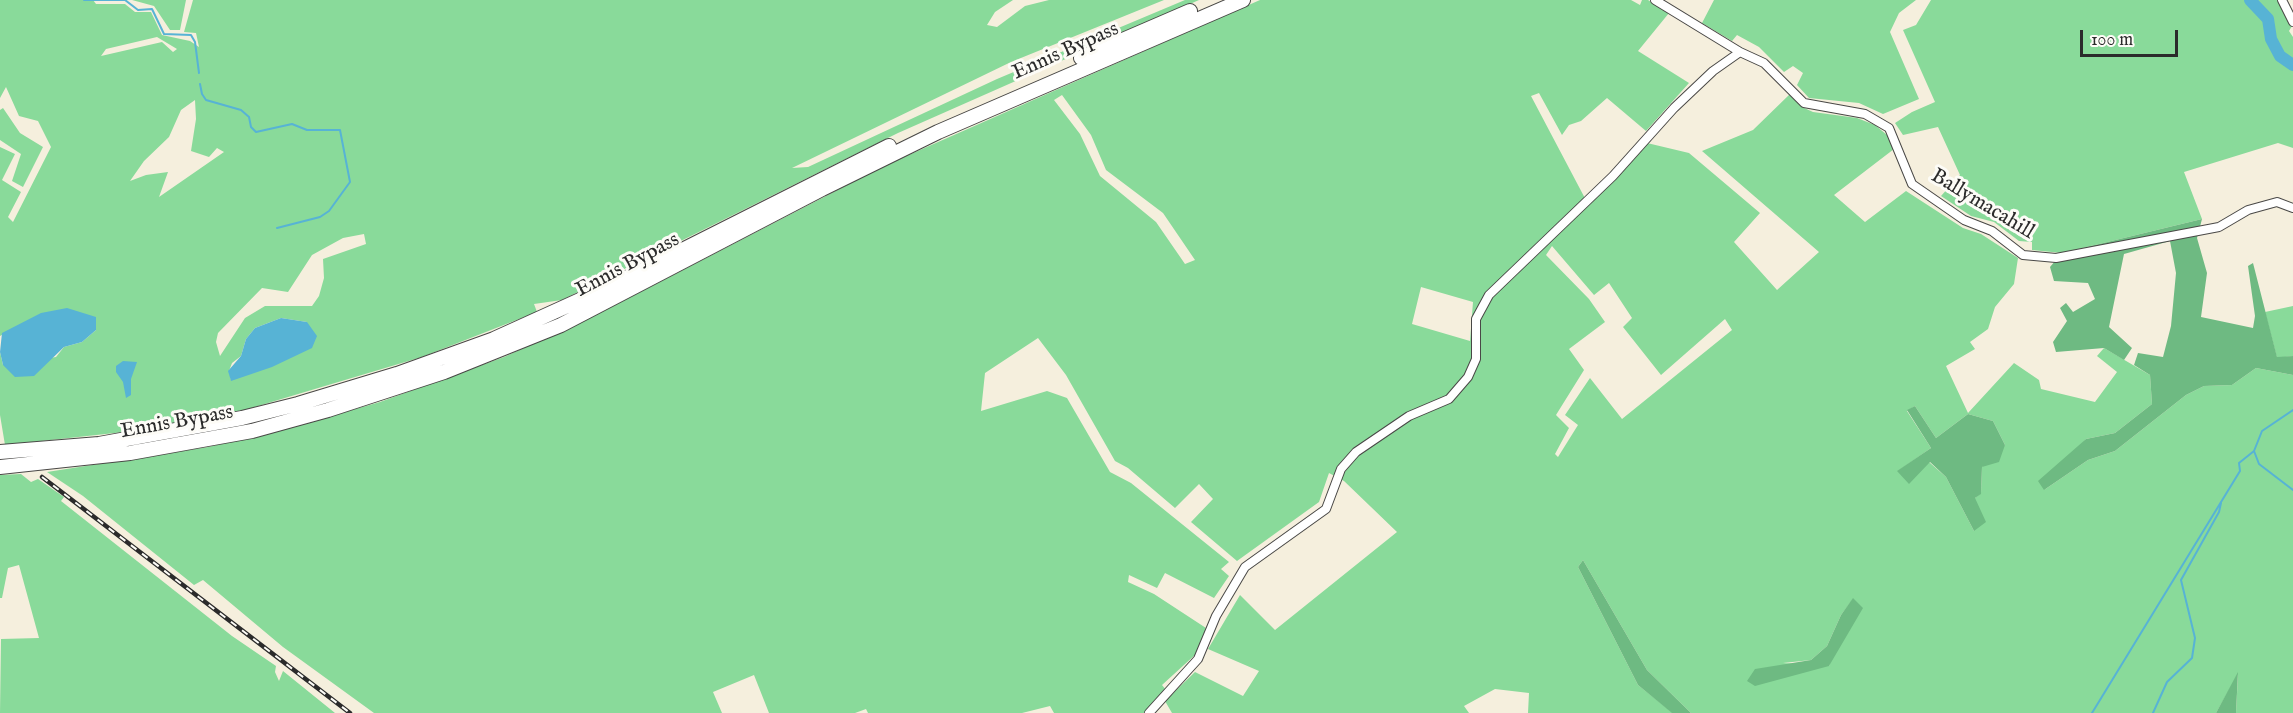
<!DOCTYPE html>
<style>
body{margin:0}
#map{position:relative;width:2293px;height:713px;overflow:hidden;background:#f5efdd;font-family:"IM FELL English",serif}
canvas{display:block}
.scale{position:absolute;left:2080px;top:30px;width:98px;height:27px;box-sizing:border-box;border:3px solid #2b2b2b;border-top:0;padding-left:8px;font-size:18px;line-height:21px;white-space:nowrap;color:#2b2b2b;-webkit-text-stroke:4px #fdfcf7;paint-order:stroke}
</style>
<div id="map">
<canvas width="2293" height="713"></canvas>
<div class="scale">100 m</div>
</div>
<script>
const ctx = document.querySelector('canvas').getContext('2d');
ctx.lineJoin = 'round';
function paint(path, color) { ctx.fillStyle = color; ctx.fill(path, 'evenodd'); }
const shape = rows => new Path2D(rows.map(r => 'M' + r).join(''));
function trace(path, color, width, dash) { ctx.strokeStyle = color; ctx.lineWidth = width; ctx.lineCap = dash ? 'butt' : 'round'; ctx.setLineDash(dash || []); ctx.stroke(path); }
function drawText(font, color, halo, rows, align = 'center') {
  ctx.font = font + ' "IM FELL English",serif'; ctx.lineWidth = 6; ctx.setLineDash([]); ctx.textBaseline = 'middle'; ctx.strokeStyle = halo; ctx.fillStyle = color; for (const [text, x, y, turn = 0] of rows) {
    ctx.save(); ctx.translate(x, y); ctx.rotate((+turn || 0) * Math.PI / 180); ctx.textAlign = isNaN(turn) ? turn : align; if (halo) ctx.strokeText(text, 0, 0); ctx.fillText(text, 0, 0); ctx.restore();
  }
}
const green = shape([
 [0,0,93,0,96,4,125,4,135,12,151,12,162,35,190,41,199,47,196,33,184,32,193,0,1013,0,995,12,987,25,997,27,1025,6,1049,0,1164,0,1011,62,792,168,808,167,997,79,1185,0,1199,0,898,133,562,300,534,304,537,312,422,357,238,412,133,431,5,445,0,415,0,352,3,365,56,357,64,347,82,342,96,330,95,317,17,326,0,336,0,147,15,154,2,180,21,192,8,217,13,222,51,147,38,121,19,116,6,87,0,98],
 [157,37,177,49,173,52,162,42,101,56,106,49],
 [195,100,196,119,191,151,209,157,217,148,224,152,159,197,168,172,146,175,130,181,144,161,169,137,181,110],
 [364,234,366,244,323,259,324,278,319,296,312,306,265,306,245,318,220,356,216,342,218,333,262,288,288,292,312,255,343,238],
 [281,318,307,322,231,380,229,371,232,363,241,356,246,339,255,328],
 [132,0,186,0,180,30,170,30,154,6],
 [1260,0,1631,0,1640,5,1642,0,1648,0,1669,13,1638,51,1689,83,1646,131,1607,98,1581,121,1569,125,1562,135,1539,93,1531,96,1588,204,1647,143,1689,153,1760,213,1734,242,1777,290,1819,252,1702,151,1753,130,1790,94,1802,107,1813,112,1857,118,1875,125,1887,135,1894,149,1834,195,1865,222,1906,191,1963,228,1981,234,2018,258,2014,284,1995,307,1988,329,1970,342,1975,349,1946,366,1968,413,2014,363,2039,380,2041,389,2095,402,2117,372,2097,356,2104,348,2150,375,2152,404,2115,433,2086,439,2044,490,2088,460,2115,451,2186,395,2204,386,2232,385,2256,368,2293,375,2293,713,2236,713,2238,674,2216,713,1691,713,1647,670,1583,560,1578,567,1638,685,1673,713,1528,713,1529,693,1495,689,1464,706,1469,713,1172,713,1165,701,1195,672,1243,696,1259,671,1208,649,1240,595,1275,630,1397,532,1344,481,1329,473,1319,502,1237,561,1191,522,1213,499,1199,484,1175,508,1128,468,1115,461,1066,375,1038,338,985,373,981,411,1047,391,1067,398,1110,472,1131,483,1229,562,1221,569,1229,576,1214,598,1165,573,1157,588,1129,575,1128,582,1154,594,1206,628,1196,654,1162,685,1166,690,1145,713,1054,713,1050,706,1022,713,868,713,866,709,855,713,769,713,754,675,713,692,722,713,374,713,283,647,203,580,194,585,83,496,47,472,208,447,282,430,380,402,504,357,592,317,886,165],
 [1062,95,1091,135,1106,170,1163,213,1195,260,1185,264,1156,222,1100,176,1080,134,1054,100],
 [1552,246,1594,295,1609,283,1632,318,1623,327,1661,375,1725,319,1732,330,1622,419,1590,378,1565,415,1578,425,1558,457,1555,454,1569,428,1556,415,1584,370,1569,349,1605,322,1589,299,1546,255],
 [1421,287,1473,302,1470,341,1412,324],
 [1915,406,1936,438,1968,414,1993,421,2005,445,1982,467,1981,493,1975,498,1974,531,1946,477,1929,462,1898,471,1931,448,1907,411],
 [1853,599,1829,666,1783,663,1811,660,1827,646,1841,615],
 [1714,0,1916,0,1899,13,1890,32,1919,99,1883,114,1859,103,1809,98,1797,85,1803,73,1793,66,1784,72,1759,47,1737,35,1732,41,1702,23],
 [1931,0,2280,0,2292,26,2289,31,2293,37,2293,148,2278,143,2184,172,2202,219,2062,253,2032,250,2032,242,2019,241,1994,222,1971,216,1941,196,1960,175,1938,127,1903,135,1895,123,1912,112,1935,102,1903,30,1916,25],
 [3,108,20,133,43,147,23,187,12,181,21,154,0,140,0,110],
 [2293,306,2293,356,2277,358,2265,312],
 [21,474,31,482,38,479,64,497,61,501,232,636,276,666,275,672,279,681,283,671,335,713,0,713,1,639,39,638,19,565,8,568,2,598,0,598,0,475]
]);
const forest = shape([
 [2202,219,2197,238,2207,273,2201,317,2253,328,2255,316,2248,266,2253,263,2277,357,2293,356,2293,375,2256,368,2232,385,2204,386,2186,395,2115,451,2088,460,2044,490,2038,481,2086,439,2115,433,2152,404,2150,375,2134,365,2138,353,2163,357,2171,326,2176,273,2170,241,2124,254,2109,327,2132,348,2124,360,2104,348,2056,352,2053,342,2067,321,2060,308,2066,303,2073,312,2095,299,2088,283,2054,281,2050,267,2062,253],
 [1915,406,1936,438,1968,414,1993,421,2005,445,1999,462,1982,467,1981,494,1975,498,1986,522,1974,531,1946,477,1930,462,1909,484,1897,471,1931,448,1907,410],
 [1583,560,1647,670,1691,713,1672,713,1638,685,1578,567],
 [1853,598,1863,608,1829,666,1755,686,1747,681,1755,669,1811,660,1827,646,1841,615],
 [2238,672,2236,713,2216,713]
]);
const water = shape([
 [67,308,96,317,96,330,82,342,64,347,34,376,15,377,3,365,0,352,2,333,41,313],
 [281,318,307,322,317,336,312,348,272,367,231,381,228,371,241,356,246,339,255,328],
 [123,361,137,362,131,379,131,395,126,398,123,382,116,372,116,366]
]);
const stream = shape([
 [84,0,124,0],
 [125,0,138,10,152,9,164,34,191,35,195,42,199,73],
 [200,84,202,94,206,100,241,110,249,117,251,127,256,132,292,124,307,130,340,130,350,182,329,211,320,217,277,228],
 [2254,451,2259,464,2293,490],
 [2092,713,2240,471,2239,463,2254,451,2262,431,2293,410],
 [2153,713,2167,682,2192,658,2195,638,2181,580,2219,512,2221,503]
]);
const river = shape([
 [2250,0,2268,19,2271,39,2280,56,2293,65]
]);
const street = shape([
 [1655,0,1740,52,1764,63,1804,103,1865,114,1889,128,1912,184,1964,220,1992,231,2023,255,2056,258,2219,227,2248,210,2277,202,2293,208],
 [2282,0,2293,22],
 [1149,713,1198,659,1216,616,1245,567,1326,509,1341,469,1356,452,1409,416,1449,399,1468,377,1476,359,1476,319,1489,295,1613,176,1674,108,1713,71,1740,52]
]);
const highway = shape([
 [1081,58,1190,11],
 [0,452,99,444,242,418,298,404,397,374,494,339,611,286,889,146],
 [0,467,130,453,252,431,328,410,444,372,561,325,822,189,938,132,1243,0]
]);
const rail = shape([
 [42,477,350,713]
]);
const streetNames = [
 ["Ennis Bypass",1066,52,-24],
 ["Ballymacahill",1982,205,31],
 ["Ennis Bypass",628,266,-28],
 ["Ennis Bypass",177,423,-10]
];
paint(green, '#89da9a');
paint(forest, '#6eba82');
paint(water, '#57b3d5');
trace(stream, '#57b3d5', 2);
trace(river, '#57b3d5', 12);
trace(street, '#494846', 10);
trace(highway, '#494846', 16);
trace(street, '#fff', 8);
trace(highway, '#fff', 14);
trace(rail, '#2b2b2b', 4.5);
trace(rail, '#fdfcf7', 2, [7]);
drawText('21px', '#2b2b2b', '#fdfcf7', streetNames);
</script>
